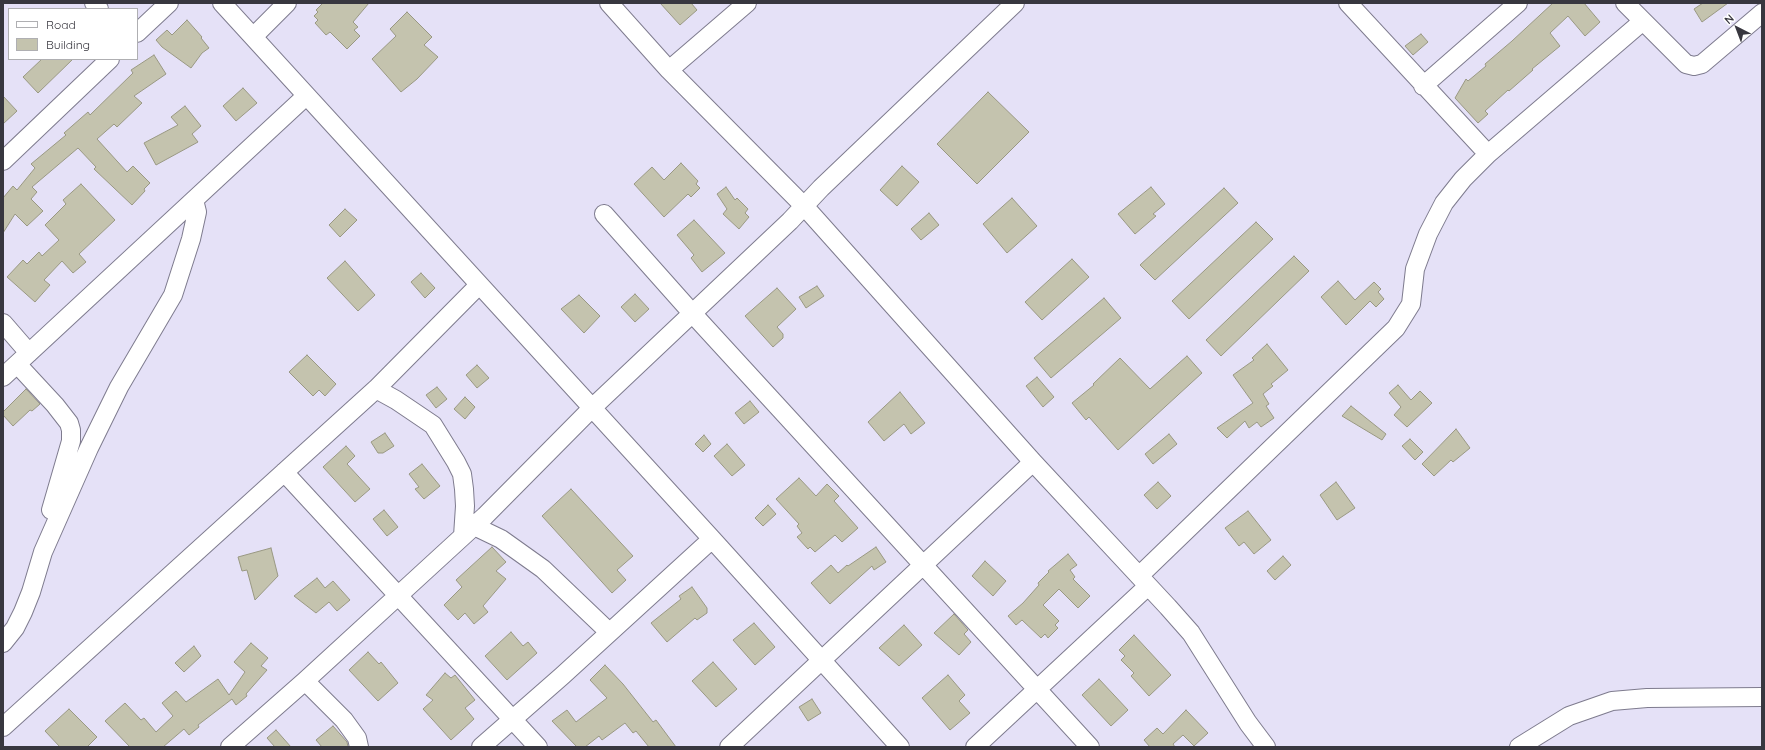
<!DOCTYPE html>
<style>
body{margin:0}
#map{position:relative;width:1765px;height:750px;overflow:hidden;background:#e5e1f7;font-family:Quicksand,sans-serif}
canvas{display:block}
.frame{position:absolute;inset:0;border:4px solid #38373f;pointer-events:none}
.legend{position:absolute;left:8px;top:8px;width:130px;height:52px;box-sizing:border-box;background:#fff;border:1px solid #afafb2;margin:0;padding:5px 7px;list-style:none;font-size:12px;color:#38373f}
.legend li{display:flex;align-items:center;gap:8px;height:20px}
.legend b{width:20px;border:1px solid #afafb2}
.north{position:absolute;left:1717px;top:8px;width:40px;height:40px;-webkit-text-stroke:3px #fff;paint-order:stroke;rotate:318deg;font-size:11px;font-weight:700;line-height:16px;text-align:center;color:#38373f}
.north::after{content:'';display:block;margin:auto;width:14px;height:18px;background:#38373f;clip-path:polygon(50% 0,100% 100%,50% 72%,0 100%)}
</style>
<div id="map">
<canvas width="1765" height="750"></canvas>
<div class="frame"></div>
<ul class="legend">
<li><b style="height:5px;background:#fff"></b>Road</li>
<li><b style="height:11px;background:#c4c3ae"></b>Building</li>
</ul>
<div class="north">N</div>
</div>
<script>
const ctx = document.querySelector('canvas').getContext('2d');
ctx.lineJoin = 'round';
function paint(path, color) { ctx.fillStyle = color; ctx.fill(path, 'evenodd'); }
const shape = rows => new Path2D(rows.map(r => 'M' + r).join(''));
function trace(path, color, width, dash) { ctx.strokeStyle = color; ctx.lineWidth = width; ctx.lineCap = dash ? 'butt' : 'round'; ctx.setLineDash(dash || []); ctx.stroke(path); }
const building = shape([
 [323,3,369,3,353,22,358,27,354,30,360,36,347,49,330,32,326,35,315,23,318,20,314,16,318,12,316,10,323,3],
 [660,3,691,3,697,10,680,25,660,3],
 [1553,3,1584,3,1600,22,1585,36,1568,16,1550,33,1560,46,1532,69,1533,70,1509,91,1508,90,1485,111,1488,114,1478,123,1455,98,1466,79,1468,81,1486,66,1485,64,1512,41,1553,3],
 [1703,3,1728,3,1702,22,1694,9,1703,3],
 [407,12,432,37,424,45,438,57,417,79,401,92,372,59,396,36,390,29,407,12],
 [187,20,202,37,201,38,209,48,202,53,191,68,162,47,156,40,167,30,172,35,187,20],
 [1421,34,1428,42,1413,55,1405,46,1421,34],
 [154,55,166,74,134,96,142,103,117,127,114,124,97,139,127,172,133,166,150,183,144,189,145,191,132,205,94,169,96,167,78,148,32,187,37,192,31,199,43,211,27,226,15,214,3,233,3,198,13,186,17,190,35,168,31,164,66,135,64,133,88,112,90,115,133,73,131,70,154,55],
 [42,59,73,59,38,93,23,77,42,59],
 [243,88,257,103,236,121,223,106,243,88],
 [988,92,1029,132,977,184,937,144,988,92],
 [3,96,17,111,3,124,3,96],
 [185,106,201,126,192,134,198,142,156,165,144,143,178,125,171,117,185,106],
 [681,163,698,181,696,184,700,188,691,197,688,194,664,217,634,184,652,167,664,180,681,163],
 [902,166,919,182,897,206,880,190,902,166],
 [81,184,115,220,79,254,86,262,73,273,62,261,44,280,50,285,35,302,7,277,23,260,27,264,39,252,42,256,59,240,45,225,66,204,63,200,81,184],
 [726,187,735,200,737,198,748,209,745,213,749,217,739,229,723,214,727,209,717,194,726,187],
 [1151,187,1165,204,1153,214,1156,216,1135,234,1118,214,1151,187],
 [1224,188,1238,203,1155,280,1140,265,1224,188],
 [1012,198,1037,226,1007,253,983,224,1012,198],
 [345,209,357,220,340,237,329,225,345,209],
 [929,213,939,225,921,240,911,229,929,213],
 [694,220,725,253,702,272,691,258,694,255,677,235,694,220],
 [1256,222,1273,239,1189,319,1172,301,1256,222],
 [1294,256,1309,271,1221,356,1206,340,1294,256],
 [1072,259,1089,277,1042,320,1025,302,1072,259],
 [345,261,375,295,358,311,327,278,345,261],
 [421,273,435,288,425,298,411,282,421,273],
 [1338,281,1355,300,1374,282,1381,289,1378,292,1384,299,1376,307,1370,301,1346,325,1321,297,1338,281],
 [817,286,824,296,806,308,799,297,817,286],
 [777,288,796,309,777,327,783,334,783,338,773,347,745,316,777,288],
 [635,294,649,309,635,322,621,307,635,294],
 [579,295,600,316,584,333,561,309,579,295],
 [1104,298,1121,318,1051,378,1034,358,1104,298],
 [1267,344,1288,370,1271,384,1273,386,1263,394,1269,404,1266,406,1274,418,1261,427,1257,422,1249,428,1245,421,1227,438,1217,428,1253,403,1233,375,1254,360,1252,358,1267,344],
 [307,355,336,384,325,396,319,390,313,396,289,372,307,355],
 [1187,356,1202,373,1118,450,1089,417,1086,420,1072,403,1094,385,1093,384,1120,358,1150,389,1187,356],
 [477,365,489,378,477,388,466,375,477,365],
 [1037,377,1054,397,1043,407,1026,386,1037,377],
 [1398,385,1411,400,1420,391,1432,403,1407,427,1394,415,1401,407,1389,393,1398,385],
 [437,387,447,399,436,408,426,395,437,387],
 [26,389,40,404,32,411,30,410,13,426,3,415,3,412,26,389],
 [900,392,925,423,911,434,904,424,884,441,868,422,900,392],
 [465,397,475,407,465,419,454,409,465,397],
 [750,401,759,412,744,424,735,413,750,401],
 [1351,406,1386,434,1382,440,1342,416,1351,406],
 [1456,429,1470,448,1453,462,1451,460,1434,476,1422,464,1456,429],
 [385,433,394,446,383,453,378,453,371,442,385,433],
 [1169,434,1177,444,1153,464,1145,454,1169,434],
 [704,435,711,444,703,452,695,444,704,435],
 [1410,439,1423,452,1415,460,1402,446,1410,439],
 [727,444,745,465,732,476,714,456,727,444],
 [346,446,355,456,347,464,370,489,355,502,323,467,346,446],
 [422,464,440,486,424,499,415,489,419,487,409,474,422,464],
 [799,478,816,496,827,484,839,496,834,501,858,528,842,542,835,535,815,552,810,547,808,549,797,537,802,533,797,526,799,524,776,499,799,478],
 [1158,482,1171,496,1157,509,1144,495,1158,482],
 [1336,482,1355,508,1337,520,1320,495,1336,482],
 [571,489,633,556,617,570,626,580,612,593,542,516,571,489],
 [768,505,776,514,763,526,755,518,768,505],
 [384,510,398,527,387,536,373,519,384,510],
 [1248,511,1271,540,1254,554,1244,542,1239,546,1225,528,1248,511],
 [492,547,506,562,496,571,506,579,483,606,488,612,474,624,465,613,458,620,444,605,462,587,456,580,492,547],
 [876,547,886,562,874,570,872,566,830,604,811,583,831,565,838,573,847,565,848,566,876,547],
 [271,548,278,576,255,600,247,570,242,571,238,557,271,548],
 [1068,554,1077,565,1070,570,1075,577,1073,579,1090,596,1078,608,1059,589,1043,605,1059,621,1055,625,1058,628,1048,638,1045,634,1041,638,1022,620,1016,625,1008,616,1023,603,1039,585,1038,583,1049,572,1048,571,1068,554],
 [1283,556,1291,565,1275,580,1267,571,1283,556],
 [985,561,1006,581,993,596,972,576,985,561],
 [317,578,325,588,333,581,350,600,337,611,329,602,316,613,294,596,317,578],
 [692,587,707,608,707,613,697,620,695,618,667,642,651,623,681,599,679,596,692,587],
 [954,614,968,630,964,634,971,642,959,655,934,633,954,614],
 [754,623,775,647,755,665,733,640,754,623],
 [904,625,922,645,899,666,879,648,904,625],
 [511,632,523,646,528,642,537,653,507,680,485,656,511,632],
 [1134,635,1171,675,1149,696,1131,676,1134,673,1121,660,1125,656,1119,650,1134,635],
 [251,643,268,658,261,666,267,670,246,694,247,696,236,705,232,699,198,725,199,727,189,735,184,729,163,747,130,747,105,721,125,703,141,720,144,718,156,732,173,716,162,703,176,691,186,702,218,679,229,695,245,672,234,662,251,643],
 [194,646,201,656,184,672,175,663,194,646],
 [368,652,379,664,381,662,398,683,378,701,349,670,368,652],
 [713,662,737,689,716,707,692,681,713,662],
 [605,665,623,684,653,722,656,720,676,747,649,747,636,731,633,733,625,723,602,740,599,736,585,747,577,747,552,721,567,710,576,722,607,698,590,680,605,665],
 [445,673,451,678,455,675,475,700,465,708,474,719,451,740,423,709,433,700,426,695,445,673],
 [948,675,965,695,959,701,970,713,950,730,922,698,948,675],
 [1099,679,1128,710,1111,726,1082,695,1099,679],
 [812,699,821,713,808,721,799,707,812,699],
 [69,709,97,737,87,747,60,747,45,731,69,709],
 [1186,710,1208,733,1194,746,1183,735,1173,744,1175,747,1150,747,1144,740,1157,728,1163,734,1186,710],
 [333,726,347,742,348,747,322,747,316,740,333,726],
 [276,730,291,747,275,747,267,738,276,730]
]);
const minor = shape([
 [94,3,99,9],
 [222,3,712,539,900,747],
 [609,3,669,70,805,207,1033,462,1168,607,1191,633,1248,723,1266,747],
 [1348,3,1488,154],
 [1625,3,1686,64,1694,66,1702,64,1762,13],
 [137,33,169,3],
 [253,37,287,3],
 [669,70,747,3],
 [1423,86,1518,3],
 [3,161,110,59],
 [604,214,692,313,1090,747],
 [3,323,29,353],
 [17,364,55,405,69,423,71,430,71,441,51,510],
 [3,377,306,96],
 [376,389,396,400,433,425,456,462,462,474,464,489,465,506,463,536],
 [284,472,538,747],
 [474,526,501,539,543,569,609,632],
 [1139,576,1396,328,1411,304,1415,269,1428,234,1444,203,1463,179,1488,154,1643,21],
 [3,643,15,628,23,612,31,592,43,552,89,448,119,387,173,295,191,239,197,212,194,200],
 [305,681,344,720,357,738,359,747],
 [3,727,376,389,479,285],
 [230,747,305,681,485,516,592,408,790,221,821,188,1015,3],
 [481,747,562,676,712,539],
 [729,747,1033,462],
 [975,747,1148,586],
 [1519,747,1569,716,1612,701,1647,698,1762,697]
]);
paint(building, '#c4c3ae');
trace(building, '#999883', 1);
trace(minor, '#7e7b8e', 20);
trace(minor, '#fff', 18);
</script>
